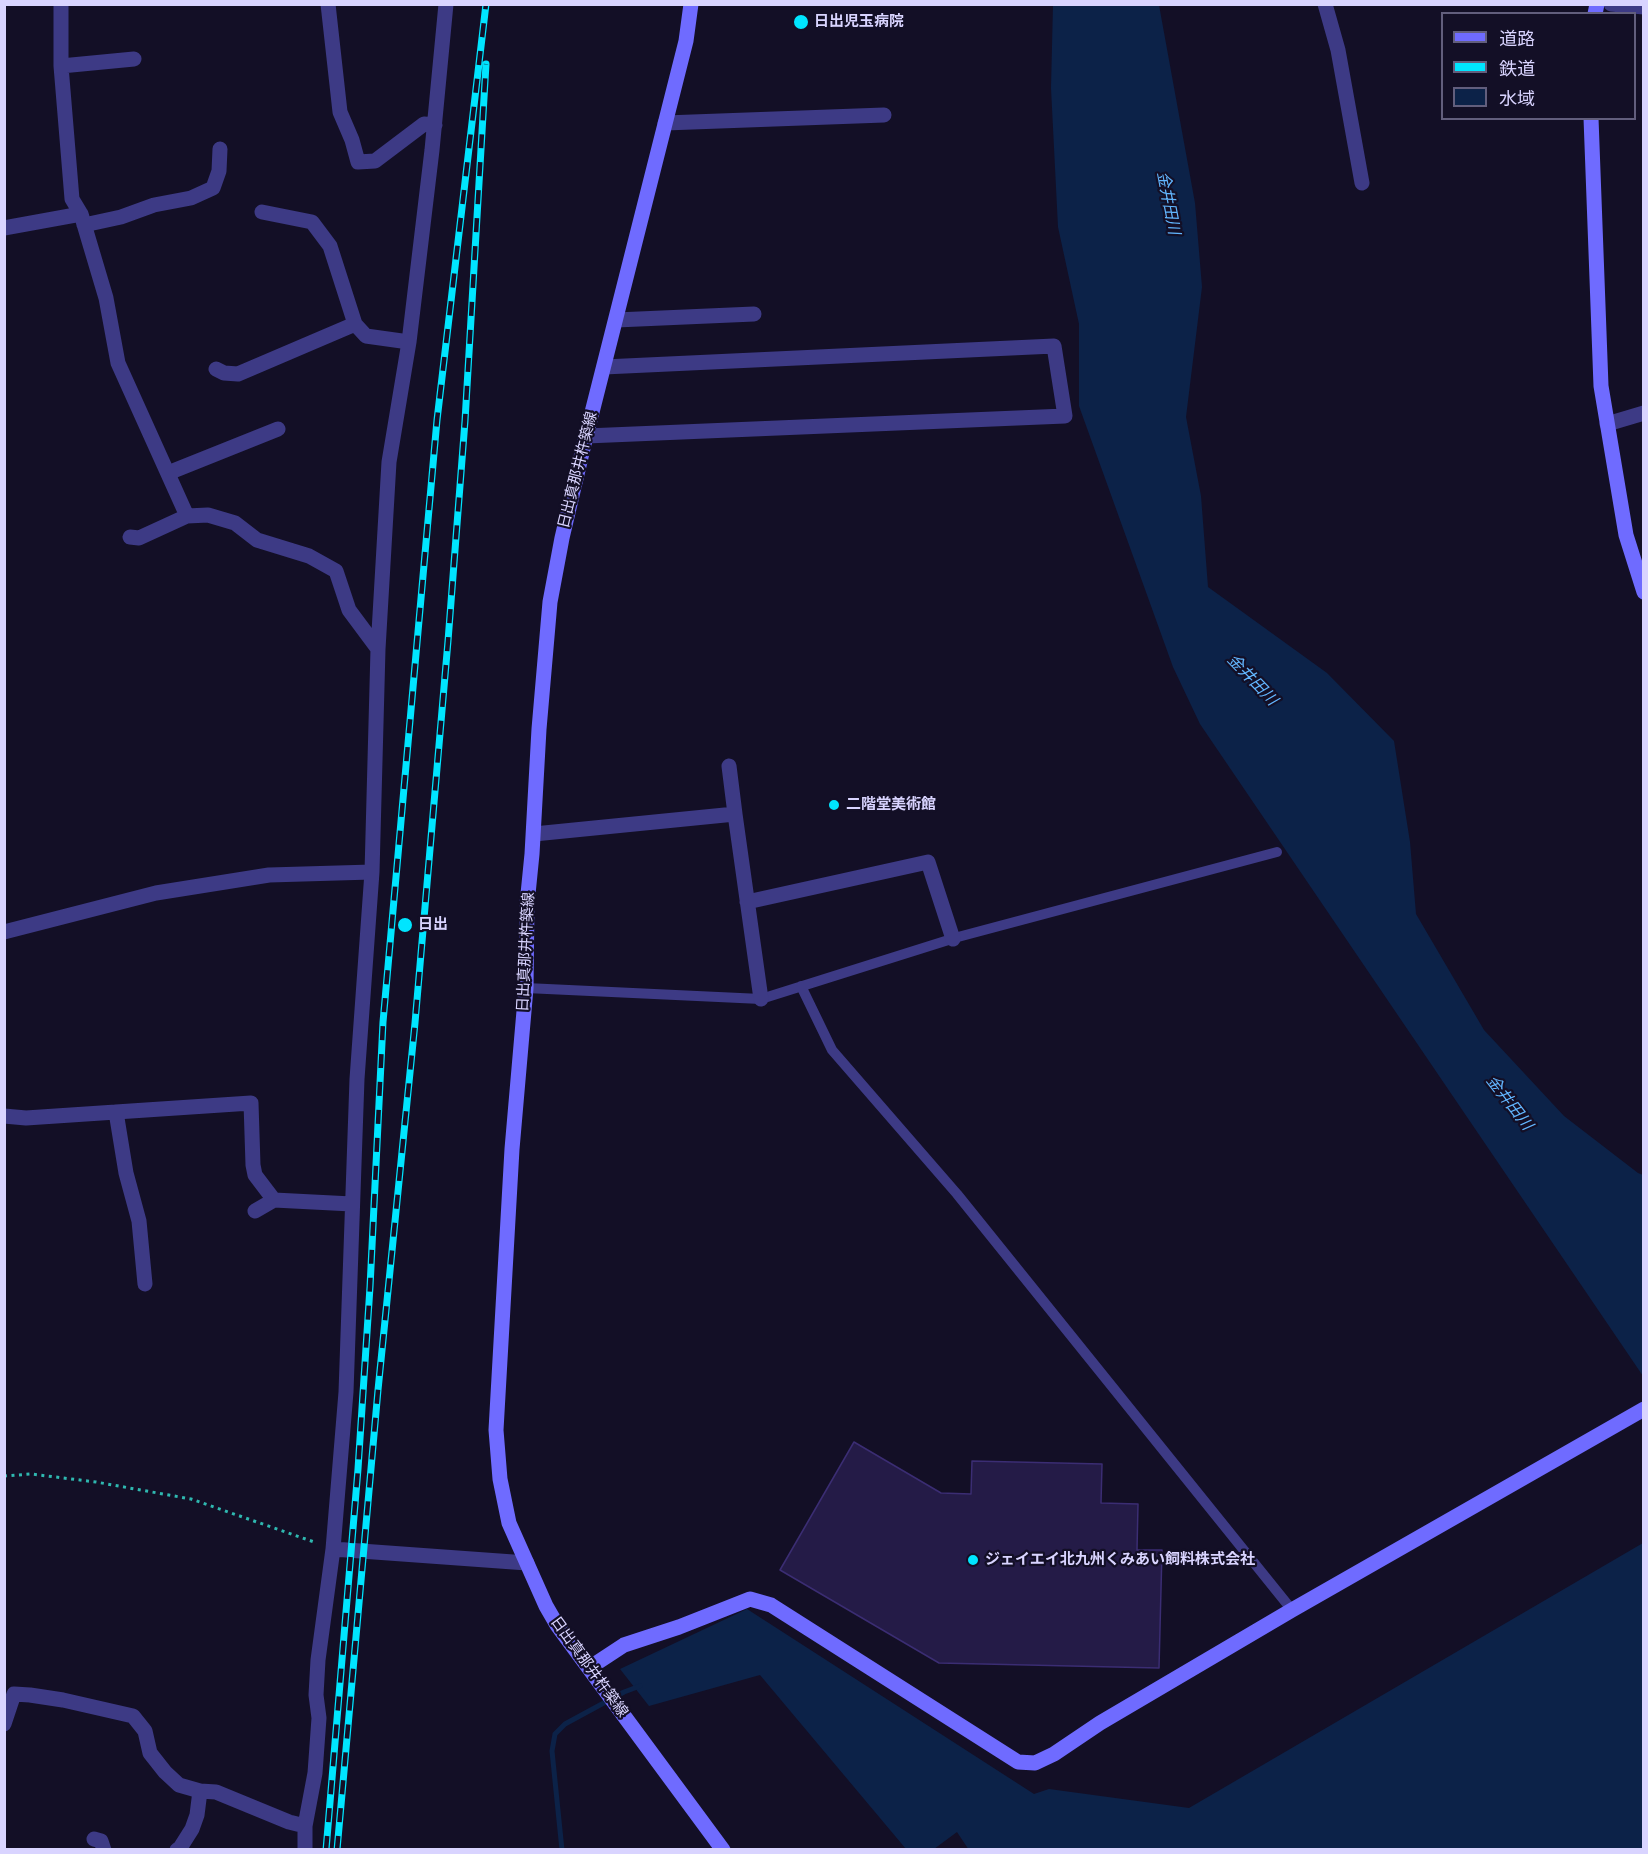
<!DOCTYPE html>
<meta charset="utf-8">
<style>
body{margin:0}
#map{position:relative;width:1648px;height:1854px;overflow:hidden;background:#130f26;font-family:"PT Sans Narrow","Noto Sans JP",sans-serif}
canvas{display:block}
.frame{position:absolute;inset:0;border:6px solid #d9d4ff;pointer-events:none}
.legend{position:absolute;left:1441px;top:12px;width:195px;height:108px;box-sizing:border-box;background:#130f26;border:2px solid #625e7d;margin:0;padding:8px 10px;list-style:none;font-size:18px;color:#d9d4ff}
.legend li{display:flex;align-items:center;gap:12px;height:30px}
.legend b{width:30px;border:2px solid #625e7d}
</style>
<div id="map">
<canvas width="1648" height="1854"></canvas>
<div class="frame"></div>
<ul class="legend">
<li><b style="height:8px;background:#6f6bff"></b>道路</li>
<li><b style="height:8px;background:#00e5ff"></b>鉄道</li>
<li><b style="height:16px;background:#0c2248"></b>水域</li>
</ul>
</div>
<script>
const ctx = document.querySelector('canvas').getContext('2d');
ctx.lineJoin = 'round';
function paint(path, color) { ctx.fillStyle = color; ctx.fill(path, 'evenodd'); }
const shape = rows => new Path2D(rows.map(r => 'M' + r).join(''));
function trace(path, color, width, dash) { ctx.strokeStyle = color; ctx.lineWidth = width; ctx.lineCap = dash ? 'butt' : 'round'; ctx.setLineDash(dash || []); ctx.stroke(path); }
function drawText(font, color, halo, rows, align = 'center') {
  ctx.font = font + ' "PT Sans Narrow","Noto Sans JP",sans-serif'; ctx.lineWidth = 4.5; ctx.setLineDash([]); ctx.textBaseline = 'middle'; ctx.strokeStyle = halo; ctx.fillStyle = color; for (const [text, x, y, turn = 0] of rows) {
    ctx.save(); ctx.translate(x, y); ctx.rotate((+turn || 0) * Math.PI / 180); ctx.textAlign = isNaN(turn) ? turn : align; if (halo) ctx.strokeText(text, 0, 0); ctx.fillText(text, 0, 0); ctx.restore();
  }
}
const water = shape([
 [1053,5,1159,5,1195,203,1202,287,1186,417,1201,496,1208,587,1327,673,1394,741,1410,842,1416,914,1484,1030,1564,1116,1638,1173,1643,1175,1643,1376,1200,724,1173,667,1079,406,1079,324,1058,227,1051,88],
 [1643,1543,1643,1849,969,1850,957,1832,934,1849,906,1849,760,1675,649,1706,620,1669,747,1609,1034,1794,1049,1789,1189,1808]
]);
const stream = shape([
 [562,1850,552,1751,555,1734,565,1724,624,1692,640,1686]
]);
const building = shape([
 [854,1442,941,1493,971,1494,972,1461,1102,1464,1101,1503,1138,1504,1137,1550,1162,1550,1159,1668,939,1663,780,1570,854,1442]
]);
const path = shape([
 [4,1476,31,1474,96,1482,191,1499,317,1543]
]);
const lane = shape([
 [801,986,832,1050,957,1194,1292,1610],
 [526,988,761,999,958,937,1277,852]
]);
const street = shape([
 [61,4,61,66,72,199,81,214,106,298,118,363,187,516,208,515,235,523,257,540,309,556,336,571,349,610,378,649],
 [328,4,340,112,352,140,358,162,375,161,424,124,435,125],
 [1325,4,1338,50,1362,183],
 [1611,4,1644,7],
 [61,66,134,59],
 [665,123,884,115],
 [262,212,312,222,330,246,355,324],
 [84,225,121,217,154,205,191,198,213,188,219,171,220,149],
 [4,228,81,214],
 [616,320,754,314],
 [216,369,224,373,238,374,355,324,366,336,409,342],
 [1607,424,1644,413],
 [586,436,1065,416,1054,346,604,367],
 [168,473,278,429],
 [130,537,139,538,187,516],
 [735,814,761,999],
 [534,834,735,814,729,766],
 [747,902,928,862,953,939],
 [4,932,156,893,269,875,372,872],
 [116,1112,126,1173,139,1221,145,1284],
 [4,1116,26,1118,251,1103,253,1165,255,1175,274,1200,352,1204],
 [255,1211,274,1200],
 [333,1549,527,1563],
 [4,1724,14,1694,30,1695,63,1700,133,1716,145,1731,150,1753,165,1772,179,1785,200,1791],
 [94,1839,101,1841,104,1850],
 [177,1850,180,1848,192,1829,197,1815,200,1791,216,1792,289,1822,305,1826],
 [305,1850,305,1826,315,1773,319,1718,316,1695,318,1660,333,1549,346,1392,357,1079,372,872,378,649,389,462,409,342,432,150,446,4]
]);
const secondary = shape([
 [691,4,686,41,586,436,562,538,550,602,539,729,532,854,527,904,526,988,512,1149,496,1430,500,1479,509,1523,546,1606,557,1625,723,1850],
 [1595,14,1597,4],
 [1591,118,1601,386,1626,535,1644,592],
 [589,1668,624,1645,679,1627,750,1599,771,1605,1018,1762,1035,1763,1054,1754,1100,1723,1292,1610,1644,1409]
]);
const rail = shape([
 [326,1850,358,1469,370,1287,383,1022,437,420,486,4],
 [337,1850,378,1390,415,1023,448,641,465,421,486,64]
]);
const markers = [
 [801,22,8,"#00e5ff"],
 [834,805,6,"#00e5ff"],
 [405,925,8,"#00e5ff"],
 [973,1560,6,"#00e5ff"]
];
const poiNames = [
 ["日出児玉病院",814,22],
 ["二階堂美術館",846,805],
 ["日出",418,925],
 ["ジェイエイ北九州くみあい飼料株式会社",985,1560]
];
const streetNames = [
 ["日出真那井杵築線",578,470,-76],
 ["日出真那井杵築線",526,952,-87],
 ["日出真那井杵築線",589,1667,54]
];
const waterNames = [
 ["金井田川",1168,203,79],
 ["金井田川",1252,680,46],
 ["金井田川",1509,1103,52]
];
paint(water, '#0c2248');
trace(stream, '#0c2248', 5);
paint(building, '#241b47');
trace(building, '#3b2d73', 1.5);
trace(path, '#2fb8b0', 3, [3, 4.5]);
trace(lane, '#3d3a85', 10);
trace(street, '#3d3a85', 15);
trace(secondary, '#6f6bff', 15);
trace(rail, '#00e5ff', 7);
trace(rail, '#130f26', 4.5, [14]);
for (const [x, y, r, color] of markers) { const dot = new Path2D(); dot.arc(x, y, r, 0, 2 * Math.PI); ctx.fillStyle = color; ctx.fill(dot); trace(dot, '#130f26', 2); }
drawText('bold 15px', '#d9d4ff', '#130f26', poiNames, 'left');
drawText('15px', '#d9d4ff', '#130f26', streetNames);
drawText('italic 16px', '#62b6ff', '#130f26', waterNames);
</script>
